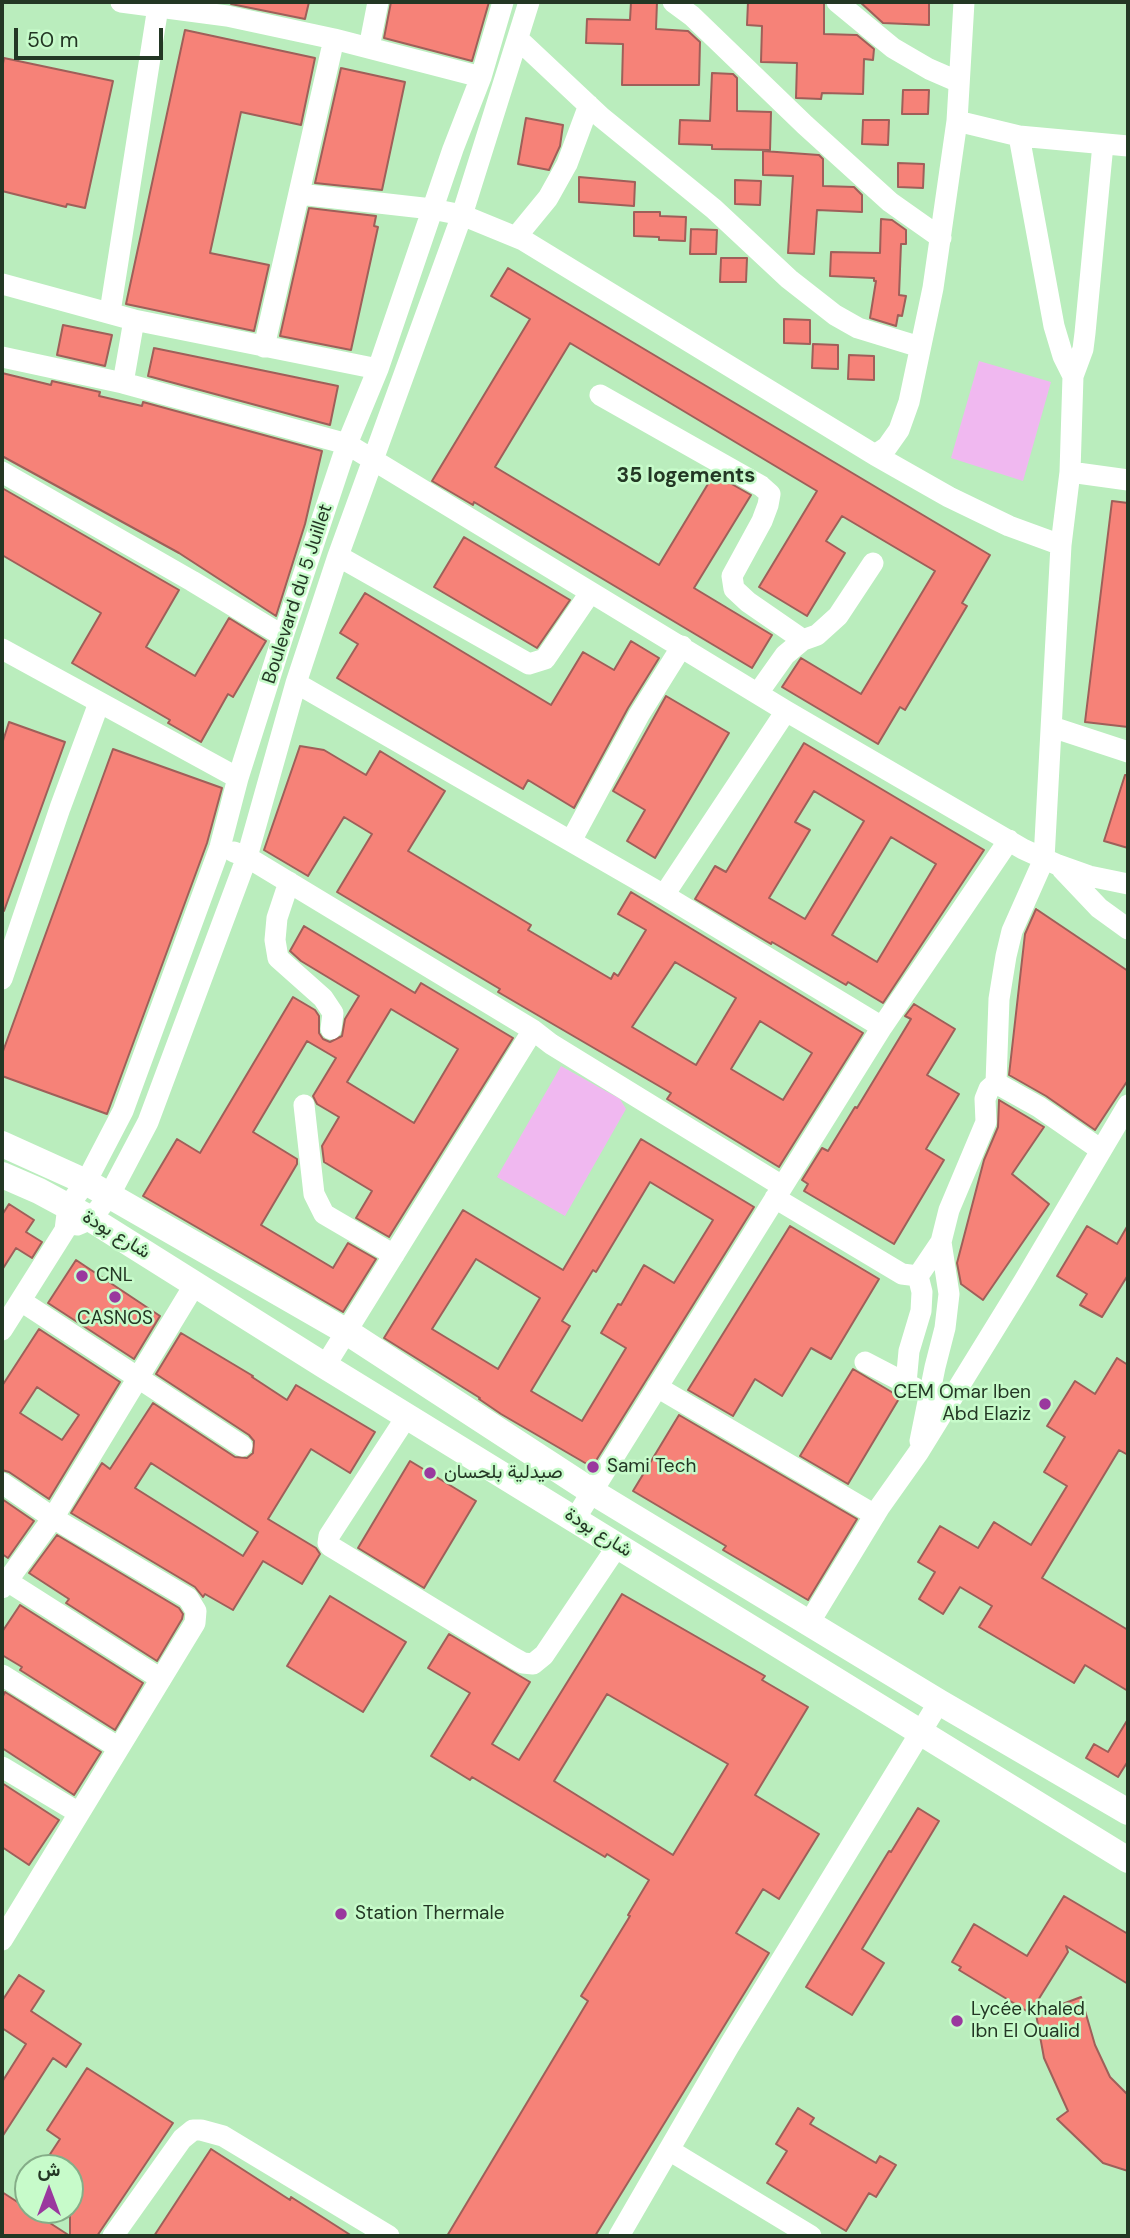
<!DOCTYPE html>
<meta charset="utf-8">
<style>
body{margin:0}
#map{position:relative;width:1130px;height:2238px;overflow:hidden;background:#baedbd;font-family:"DM Sans",Vazirmatn,sans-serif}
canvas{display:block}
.frame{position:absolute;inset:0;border:4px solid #233724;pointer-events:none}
.north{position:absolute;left:14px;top:2154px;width:70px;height:70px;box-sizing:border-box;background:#c7fbca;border:2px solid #85ad88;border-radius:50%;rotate:0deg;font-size:19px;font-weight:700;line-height:28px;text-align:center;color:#233724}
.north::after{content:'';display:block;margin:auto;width:24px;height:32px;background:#9a389e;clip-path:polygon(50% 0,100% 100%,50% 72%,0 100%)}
.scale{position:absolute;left:14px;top:28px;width:149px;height:32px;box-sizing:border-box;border:4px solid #233724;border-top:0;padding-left:9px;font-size:21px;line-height:24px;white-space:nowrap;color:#233724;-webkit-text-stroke:5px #c7fbca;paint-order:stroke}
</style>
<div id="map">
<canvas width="1130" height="2238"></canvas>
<div class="frame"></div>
<div class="north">ش</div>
<div class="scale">50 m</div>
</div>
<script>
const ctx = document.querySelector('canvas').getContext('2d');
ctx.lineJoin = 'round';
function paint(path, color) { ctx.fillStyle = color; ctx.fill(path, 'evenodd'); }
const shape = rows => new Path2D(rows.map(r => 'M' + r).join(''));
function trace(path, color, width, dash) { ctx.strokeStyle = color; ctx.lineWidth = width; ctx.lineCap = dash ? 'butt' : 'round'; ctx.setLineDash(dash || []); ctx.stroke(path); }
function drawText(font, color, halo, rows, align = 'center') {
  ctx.font = font + ' "DM Sans",Vazirmatn,sans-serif'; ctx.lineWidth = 5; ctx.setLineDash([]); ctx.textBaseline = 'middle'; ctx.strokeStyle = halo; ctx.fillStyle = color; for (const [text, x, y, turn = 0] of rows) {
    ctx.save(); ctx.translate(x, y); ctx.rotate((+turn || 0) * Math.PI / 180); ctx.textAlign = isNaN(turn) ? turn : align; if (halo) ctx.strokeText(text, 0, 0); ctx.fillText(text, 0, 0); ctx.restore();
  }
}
const green = shape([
 [979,361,1051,382,1023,481,951,458],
 [561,1066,620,1099,626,1109,565,1216,497,1177]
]);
const building = shape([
 [232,2,309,2,305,19,231,4,232,2],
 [391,2,489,2,472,61,384,38,391,2],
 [631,2,657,2,656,29,688,31,700,42,699,85,622,85,623,44,586,43,587,19,630,20,631,2],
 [748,2,824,2,824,34,857,35,874,49,873,60,864,59,863,94,822,93,821,99,796,98,797,63,761,62,762,26,747,25,748,2],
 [860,2,929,2,929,25,883,23,860,2],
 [185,30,315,58,301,125,241,112,210,253,269,265,254,331,126,304,185,30],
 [4,58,113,81,85,208,67,204,66,207,2,191,2,69,4,58],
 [341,68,405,82,382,190,315,183,341,68],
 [712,73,733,74,737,78,737,111,771,112,770,150,712,149,712,145,679,144,680,120,710,121,712,73],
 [903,90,929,90,928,114,902,114,903,90],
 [526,118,563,125,560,146,549,170,518,164,526,118],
 [863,120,889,120,888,145,862,144,863,120],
 [763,151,819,155,823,159,823,186,854,187,862,195,862,212,817,210,814,254,788,253,793,176,763,175,763,151],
 [898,163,924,164,923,188,898,187,898,163],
 [579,177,635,182,634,206,579,202,579,177],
 [735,180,761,181,760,205,735,204,735,180],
 [309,208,376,216,374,226,378,227,351,350,280,336,309,208],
 [634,212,660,212,660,216,686,217,685,241,659,240,659,237,634,236,634,212],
 [881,219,892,220,906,230,906,244,901,244,899,295,906,296,902,316,898,315,896,326,870,318,876,281,874,281,874,278,830,276,831,252,880,253,881,219],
 [691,229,717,230,716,254,690,254,691,229],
 [721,258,747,258,746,282,720,282,721,258],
 [508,268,990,555,962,603,967,606,905,710,900,707,878,744,782,687,801,658,861,694,935,571,842,516,826,541,845,553,807,616,759,587,817,491,570,343,495,467,659,565,714,474,751,495,694,588,772,635,752,668,474,502,473,505,432,481,530,319,491,296,508,268],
 [784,319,810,320,810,344,784,343,784,319],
 [63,325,112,335,105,366,57,355,63,325],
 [813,344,838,345,838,369,812,368,813,344],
 [154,348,338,386,330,425,148,376,154,348],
 [849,355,874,356,874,380,848,379,849,355],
 [2,373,51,385,52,381,100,392,99,396,142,406,143,402,322,451,305,524,276,616,179,553,2,456,2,373],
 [2,488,179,590,146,647,195,676,229,618,266,641,233,697,228,694,201,742,168,723,170,720,72,663,101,613,2,555,2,488],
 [1112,501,1128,503,1128,727,1085,722,1112,501],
 [464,537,570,600,537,648,434,587,464,537],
 [365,593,551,705,583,652,614,670,631,641,659,658,628,708,574,808,528,780,523,789,337,678,358,644,340,633,365,593],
 [666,696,729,733,655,858,627,841,645,810,613,791,666,696],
 [9,722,65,742,4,911,2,911,2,744,9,722],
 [804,743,984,850,883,1003,848,982,846,985,772,942,771,944,695,899,715,866,726,872,804,743],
 [814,791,864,821,805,919,769,898,810,830,795,822,814,791],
 [891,837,936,864,877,962,832,935,891,837],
 [300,746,324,750,366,775,380,751,445,791,408,851,531,925,528,930,611,979,614,973,618,976,646,930,618,914,631,892,863,1033,779,1167,667,1099,671,1093,498,992,500,989,337,892,372,834,344,817,308,876,264,850,300,746],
 [675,962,736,998,696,1065,632,1027,675,962],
 [760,1021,812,1053,783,1100,731,1069,760,1021],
 [113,749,222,788,207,843,107,1114,2,1076,2,1054,113,749],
 [1125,775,1128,775,1128,848,1104,841,1125,775],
 [1036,909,1128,971,1128,1080,1095,1130,1046,1096,1009,1075,1025,934,1036,909],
 [304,926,415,993,421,983,513,1038,389,1237,356,1218,372,1191,324,1162,322,1146,339,1117,317,1104,313,1096,336,1058,307,1041,253,1132,297,1159,297,1164,261,1225,333,1268,348,1243,376,1259,343,1312,143,1196,177,1139,200,1153,293,997,315,1010,319,1016,319,1033,323,1039,330,1042,342,1036,345,1019,359,996,301,961,290,951,304,926],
 [391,1009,458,1049,414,1123,347,1082,391,1009],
 [914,1004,955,1029,927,1075,959,1094,926,1149,944,1160,894,1244,804,1191,808,1184,802,1180,822,1148,828,1151,855,1107,857,1108,911,1019,905,1016,914,1004],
 [999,1100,1044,1127,1012,1174,1049,1204,983,1300,961,1284,957,1263,984,1160,998,1127,999,1100],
 [641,1139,754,1207,592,1467,501,1414,479,1399,480,1398,384,1338,463,1210,563,1270,641,1139],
 [650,1182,713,1220,674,1283,644,1265,621,1305,618,1304,601,1333,626,1348,582,1421,531,1391,570,1326,562,1321,593,1270,596,1272,650,1182],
 [476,1259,540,1298,498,1369,432,1329,476,1259],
 [9,1204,34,1220,26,1232,42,1242,32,1258,16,1248,2,1270,2,1215,9,1204],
 [1128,1225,1128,1275,1102,1317,1080,1305,1087,1294,1057,1276,1087,1226,1117,1244,1128,1225],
 [790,1226,879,1279,831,1359,811,1348,782,1396,755,1379,733,1416,688,1390,790,1226],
 [76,1260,160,1316,134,1359,48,1303,76,1260],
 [39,1329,120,1382,49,1499,9,1472,2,1470,2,1386,39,1329],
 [37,1387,79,1415,62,1440,20,1413,37,1387],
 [181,1333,253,1376,252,1377,287,1400,296,1385,375,1432,350,1473,311,1449,268,1519,316,1548,320,1554,302,1584,263,1561,233,1610,205,1594,203,1597,195,1587,71,1513,102,1463,110,1469,153,1403,235,1457,247,1458,253,1453,254,1441,249,1435,156,1374,181,1333],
 [151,1463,258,1532,243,1556,135,1488,151,1463],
 [1117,1358,1128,1365,1128,1455,1119,1450,1042,1578,1128,1630,1128,1691,1085,1665,1074,1683,979,1627,992,1606,960,1587,943,1614,919,1599,935,1572,918,1562,940,1526,978,1548,994,1522,1031,1545,1067,1486,1044,1472,1065,1437,1047,1426,1075,1381,1095,1394,1117,1358],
 [853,1369,900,1397,848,1484,800,1456,853,1369],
 [679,1415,857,1519,808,1600,723,1550,726,1546,633,1491,679,1415],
 [410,1461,476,1501,424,1588,358,1548,410,1461],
 [2,1499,34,1521,8,1558,2,1554,2,1499],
 [57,1535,179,1608,183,1614,182,1619,157,1661,66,1603,69,1599,29,1573,57,1535],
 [622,1594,765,1676,762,1680,808,1707,755,1795,819,1834,779,1899,763,1889,736,1933,769,1953,595,2236,447,2236,588,2001,581,1996,630,1916,628,1915,649,1880,607,1854,605,1857,472,1777,470,1780,431,1756,470,1693,428,1668,449,1634,530,1682,492,1744,519,1760,622,1594],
 [607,1694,728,1764,673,1855,554,1781,607,1694],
 [330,1596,406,1642,363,1712,287,1666,330,1596],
 [20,1605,143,1683,115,1730,20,1670,22,1667,2,1655,2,1632,20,1605],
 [5,1692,101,1752,74,1795,2,1748,2,1698,5,1692],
 [1128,1719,1128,1761,1118,1777,1086,1758,1094,1744,1108,1752,1128,1719],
 [2,1783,59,1820,29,1865,2,1847,2,1783],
 [918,1808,939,1821,862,1949,884,1963,852,2015,806,1987,889,1851,891,1852,918,1808],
 [1064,1896,1128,1934,1128,1984,1066,1946,1068,1952,1030,2013,959,1970,961,1967,952,1962,974,1924,1027,1956,1064,1896],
 [19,1975,44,1991,31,2011,81,2044,66,2067,53,2058,2,2137,2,2082,26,2044,2,2028,2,2001,19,1975],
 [1081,1997,1095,2045,1110,2077,1128,2095,1128,2171,1103,2163,1057,2119,1068,2111,1044,2058,1036,2014,1081,1997],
 [87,2068,173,2123,97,2236,2,2236,2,2192,70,2236,70,2168,41,2168,60,2139,47,2130,87,2068],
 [798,2108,814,2118,810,2124,876,2163,880,2156,896,2165,876,2197,869,2193,846,2231,767,2183,787,2151,776,2144,798,2108],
 [211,2149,290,2200,291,2197,352,2236,154,2236,211,2149]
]);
const minor = shape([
 [121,2,227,16,334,39,481,77],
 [673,2,692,16,805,125,890,202,941,238],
 [837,2,893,48,929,69,959,82],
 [519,40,601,117,714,209,789,279,835,315,858,328,920,347],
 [369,48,378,2],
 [957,121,1019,136,1128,146],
 [1019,136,1054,326,1063,356,1073,376],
 [299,194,432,209,462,215,523,240,875,455,887,447,899,430,909,402,933,288,957,121,964,2],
 [516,237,548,198,567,164,589,105],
 [2,284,134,320,378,369],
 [110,312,158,7],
 [264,347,334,39],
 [2,357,123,383,347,444,786,711,1023,849,1058,865,1089,876,1128,884],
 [123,383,134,320],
 [600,395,761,486,770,494,768,505,762,521,732,576,734,589,748,602,803,640],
 [875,455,949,497,1009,526,1061,545],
 [2,472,192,581,283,636],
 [1070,472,1073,376,1083,349,1085,333,1103,144],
 [338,556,529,664,545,659,590,593],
 [2,649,238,778],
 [296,683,664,895,882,1027],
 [758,693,785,655,803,640,817,635,838,616,873,563],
 [1052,727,1128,752],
 [571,841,639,715,682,646],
 [234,852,247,857,533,1030,551,1044,782,1186],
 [1062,869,1099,908,1128,929],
 [289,882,277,918,275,940,278,958,323,998,333,1013,331,1029],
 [664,895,786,711],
 [2,979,60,808,99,703],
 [996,1083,999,999,1006,956,1012,931,1044,859,1061,545,1070,472,1128,480],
 [304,1105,314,1194,324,1214,394,1255],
 [775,1198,902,1274,918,1276,941,1242,949,1210,986,1122,985,1099,989,1089,996,1083,1039,1107,1101,1150],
 [77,1225,91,1219,109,1196,148,1122,247,857,296,683,338,556,462,215,529,2],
 [21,1301,242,1446],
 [2,1330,65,1230,68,1206,86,1182,123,1111,220,847,238,778,283,636,347,444,378,369,453,149,481,77,503,2],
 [865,1362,915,1388],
 [325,1366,533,1030],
 [906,1383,909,1351,921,1311,922,1292,918,1276],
 [657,1387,875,1515],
 [407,1416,329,1536,328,1543,330,1546,514,1658,523,1663,533,1664,544,1655,618,1545],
 [920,1441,935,1367,945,1328,949,1294,941,1242],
 [2,1483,53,1518,2,1588],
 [575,1519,882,1027,1009,840],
 [7,1581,161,1679],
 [809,1623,879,1508,918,1453,1024,1281,1128,1105],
 [2,1675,119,1748],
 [2,1767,79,1813],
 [2,1940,195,1623,196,1611,188,1598,53,1518,195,1284],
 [669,2150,811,2236],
 [113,2236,182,2139,193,2130,201,2130,223,2136,389,2236],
 [619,2236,729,2046,939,1702]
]);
const tertiary = shape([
 [2,1144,86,1182,347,1332,591,1491,939,1702,1128,1812],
 [2,1175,39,1191,91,1219,325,1366,1128,1860]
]);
const markers = [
 [82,1276,7,"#9a389e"],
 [115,1297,7,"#9a389e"],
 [1045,1404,7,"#9a389e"],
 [593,1467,7,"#9a389e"],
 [430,1473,7,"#9a389e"],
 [341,1914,7,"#9a389e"],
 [957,2021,7,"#9a389e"]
];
const streetNames = [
 ["Boulevard du 5 Juillet",298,594,-72],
 ["شارع بودة",116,1235,31],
 ["شارع بودة",598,1533,32]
];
const poiNames = [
 ["CNL",96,1276],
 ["CASNOS",115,1319,"center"],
 ["CEM Omar Iben",1031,1393,"right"],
 ["Abd Elaziz",1031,1415,"right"],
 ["Sami Tech",607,1467],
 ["صيدلية بلحسان",444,1473],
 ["Station Thermale",355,1914],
 ["Lycée khaled",971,2010],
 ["Ibn El Oualid",971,2032]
];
const neighbourhoodNames = [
 ["35 logements",686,476]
];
paint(green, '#f0b8f0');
paint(building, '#f68278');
trace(building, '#9f5f59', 2);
trace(minor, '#fff', 21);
trace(tertiary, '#fff', 26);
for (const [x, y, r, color] of markers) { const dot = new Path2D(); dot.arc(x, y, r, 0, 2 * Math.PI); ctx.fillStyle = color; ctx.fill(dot); trace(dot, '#c7fbca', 2.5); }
drawText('19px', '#233724', '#c7fbca', streetNames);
drawText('19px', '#233724', '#c7fbca', poiNames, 'left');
drawText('bold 21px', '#233724', '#c7fbca', neighbourhoodNames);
</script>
